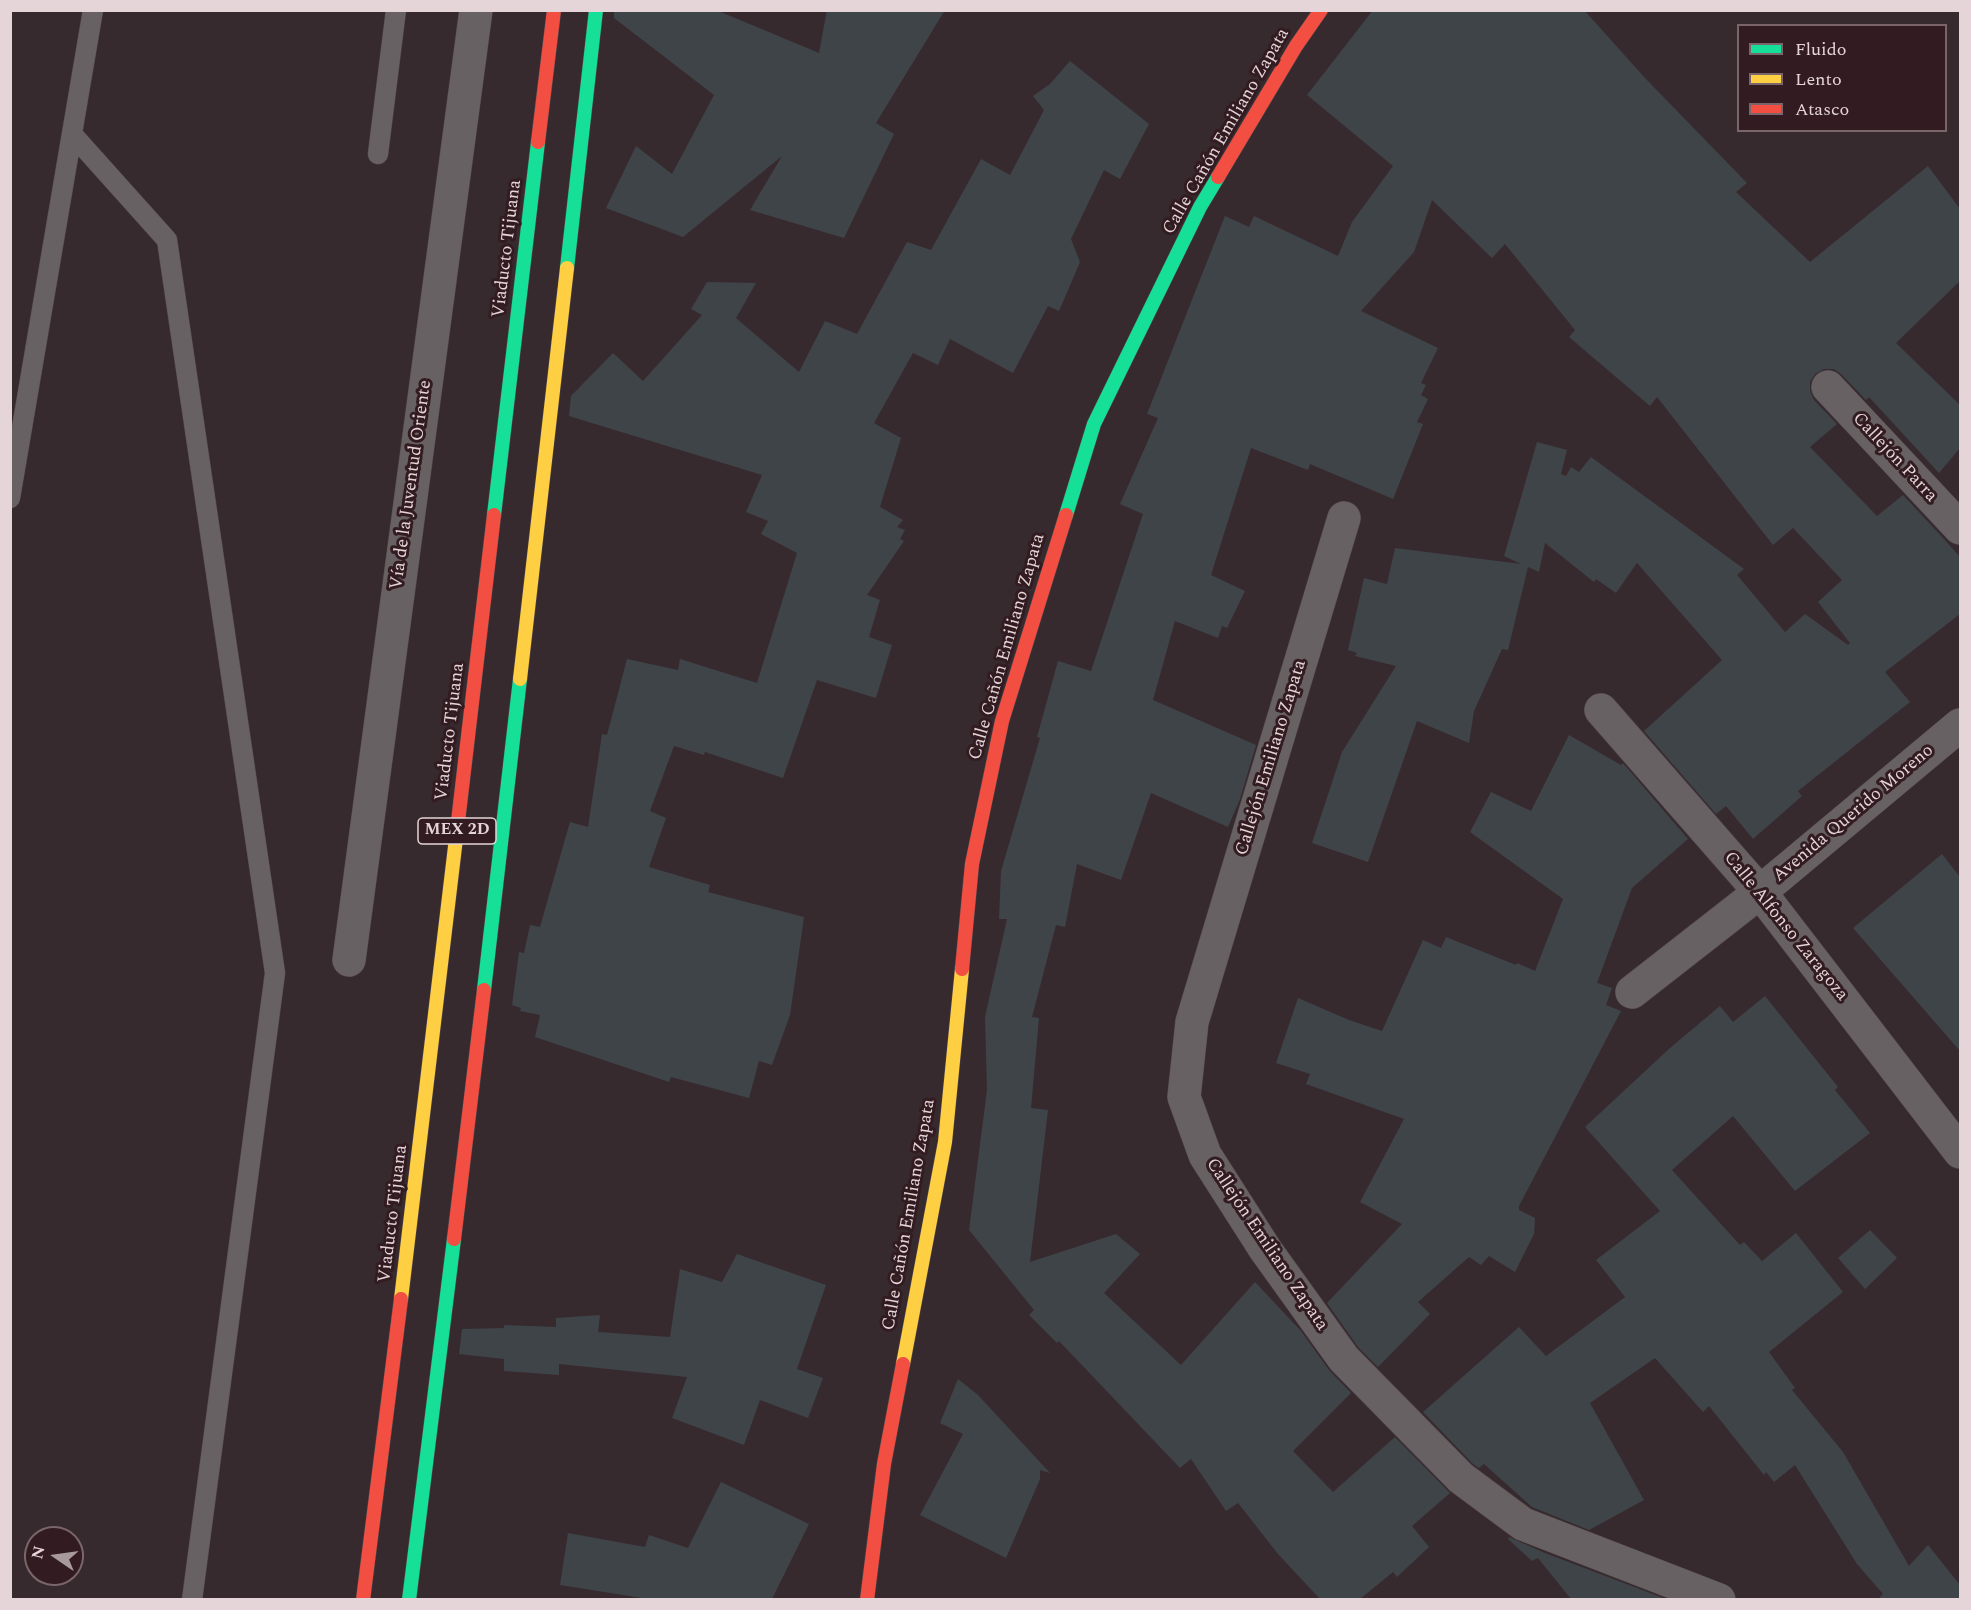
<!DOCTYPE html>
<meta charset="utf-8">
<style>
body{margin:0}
#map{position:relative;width:1971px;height:1610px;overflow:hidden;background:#372a2e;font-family:Spectral,serif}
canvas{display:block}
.frame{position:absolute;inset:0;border:12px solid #e5d5d8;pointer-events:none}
.legend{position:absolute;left:1737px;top:24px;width:210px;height:108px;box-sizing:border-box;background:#321c21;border:2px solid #7a666a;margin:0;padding:8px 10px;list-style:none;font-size:18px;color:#e5d5d8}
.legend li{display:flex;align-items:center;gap:12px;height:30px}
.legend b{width:30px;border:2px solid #7a666a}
.north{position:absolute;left:24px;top:1526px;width:60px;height:60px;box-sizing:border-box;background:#321c21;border:2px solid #7a666a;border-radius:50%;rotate:283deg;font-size:16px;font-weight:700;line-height:24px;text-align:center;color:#e5d5d8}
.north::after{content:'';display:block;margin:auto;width:21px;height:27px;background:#a8999c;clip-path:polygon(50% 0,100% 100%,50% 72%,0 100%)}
</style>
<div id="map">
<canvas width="1971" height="1610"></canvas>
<div class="frame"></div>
<ul class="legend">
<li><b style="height:8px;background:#16e098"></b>Fluido</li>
<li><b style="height:8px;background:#ffcf43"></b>Lento</li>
<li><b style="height:8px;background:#f24e42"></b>Atasco</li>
</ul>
<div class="north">N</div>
</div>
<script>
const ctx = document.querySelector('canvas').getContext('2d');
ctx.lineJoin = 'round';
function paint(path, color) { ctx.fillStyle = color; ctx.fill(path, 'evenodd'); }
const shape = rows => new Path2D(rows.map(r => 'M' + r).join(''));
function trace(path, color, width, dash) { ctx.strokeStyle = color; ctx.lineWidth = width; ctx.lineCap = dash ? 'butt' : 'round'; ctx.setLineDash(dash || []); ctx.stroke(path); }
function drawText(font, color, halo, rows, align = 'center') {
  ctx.font = font + ' Spectral,serif'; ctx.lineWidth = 6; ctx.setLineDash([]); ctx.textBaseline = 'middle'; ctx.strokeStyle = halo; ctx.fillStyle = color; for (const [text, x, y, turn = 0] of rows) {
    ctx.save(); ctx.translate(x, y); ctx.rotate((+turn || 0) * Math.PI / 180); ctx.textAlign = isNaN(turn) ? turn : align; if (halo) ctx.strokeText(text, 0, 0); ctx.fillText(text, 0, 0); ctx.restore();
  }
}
const building = shape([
 [614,10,716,10,819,53,827,10,945,10,876,123,894,134,844,238,750,210,782,156,683,237,606,208,636,146,672,174,714,95,614,18],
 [1373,10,1584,10,1645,78,1747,183,1736,192,1810,262,1928,166,1960,209,1960,281,1896,343,1960,405,1960,448,1939,473,1869,397,1866,400,1841,374,1834,369,1824,369,1815,374,1810,382,1810,391,1814,400,1837,424,1810,447,1877,516,1903,495,1944,539,1960,557,1960,614,1885,672,1910,702,1798,791,1802,796,1753,839,1726,806,1716,814,1644,731,1722,660,1637,563,1616,593,1596,579,1594,582,1545,543,1539,572,1528,567,1508,650,1502,649,1474,711,1469,743,1417,721,1368,862,1312,843,1342,752,1396,666,1355,656,1357,653,1348,650,1364,578,1387,584,1395,548,1521,564,1504,556,1537,442,1567,450,1561,474,1566,476,1571,467,1579,472,1591,457,1744,569,1737,575,1785,632,1805,614,1848,645,1850,643,1818,602,1842,580,1793,528,1773,545,1657,397,1650,406,1569,337,1575,330,1505,244,1492,258,1432,200,1414,252,1361,311,1438,348,1421,383,1426,385,1421,395,1428,399,1417,422,1423,424,1393,499,1310,464,1308,470,1251,448,1211,575,1245,591,1227,628,1222,626,1218,638,1175,621,1153,700,1256,745,1240,799,1228,827,1151,793,1121,880,1077,864,1065,927,1056,925,1032,1017,1039,1018,1031,1108,1048,1110,1030,1262,1116,1234,1140,1254,1104,1293,1181,1365,1255,1282,1301,1331,1329,1370,1351,1393,1293,1451,1333,1492,1395,1437,1450,1493,1412,1526,1429,1547,1397,1577,1393,1572,1360,1599,1320,1599,1278,1554,1238,1503,1226,1511,1191,1459,1180,1468,1059,1341,1057,1343,1029,1315,1034,1310,969,1230,987,1090,985,1017,1007,919,999,919,1001,871,1040,738,1037,737,1058,661,1091,671,1143,514,1120,504,1158,418,1147,414,1225,216,1249,227,1254,216,1338,256,1352,222,1393,166,1307,95],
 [1070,61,1149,124,1120,179,1104,170,1071,239,1080,262,1059,311,1048,306,1013,373,950,339,938,365,913,353,874,423,901,438,880,507,903,520,897,527,905,530,900,539,904,541,867,595,880,600,869,637,892,645,876,698,817,680,783,778,705,752,704,755,674,746,650,811,666,818,649,867,710,885,708,892,804,917,790,1015,772,1065,759,1061,749,1098,671,1077,669,1082,535,1037,540,1015,520,1011,521,1008,512,1005,519,952,524,953,530,925,540,927,570,822,588,827,602,734,607,735,627,659,678,670,680,659,757,683,797,553,761,534,768,521,746,512,762,475,569,416,571,396,613,353,643,381,702,315,691,309,707,282,756,283,736,318,799,372,825,321,857,334,907,242,931,250,981,159,1010,175,1044,110,1033,96,1050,84],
 [1569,735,1621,765,1623,763,1688,839,1632,888,1597,983,1612,988,1606,1005,1621,1011,1519,1206,1519,1210,1535,1218,1534,1234,1515,1272,1489,1256,1481,1265,1469,1257,1418,1302,1430,1314,1378,1367,1358,1347,1327,1303,1402,1224,1360,1202,1404,1119,1306,1084,1310,1074,1276,1063,1298,998,1349,1020,1382,1031,1423,940,1441,948,1446,937,1516,965,1517,963,1535,971,1563,899,1470,832,1491,792,1531,811],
 [1942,854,1960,877,1960,1051,1853,928],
 [1765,996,1838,1087,1835,1090,1870,1133,1795,1191,1733,1116,1672,1170,1740,1245,1744,1242,1762,1261,1796,1233,1843,1292,1769,1352,1795,1388,1792,1390,1843,1452,1909,1566,1928,1545,1960,1585,1960,1599,1878,1599,1883,1594,1857,1564,1795,1465,1774,1482,1766,1472,1764,1475,1709,1406,1703,1412,1655,1358,1590,1403,1644,1500,1589,1530,1532,1507,1484,1464,1479,1468,1473,1464,1423,1412,1519,1327,1546,1356,1625,1297,1596,1260,1660,1211,1585,1127,1670,1048,1720,1006,1733,1022],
 [1870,1230,1897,1258,1865,1289,1838,1258],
 [737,1254,826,1285,797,1369,823,1378,808,1418,760,1400,744,1445,672,1418,687,1377,559,1364,559,1375,504,1371,504,1359,459,1354,462,1329,504,1328,504,1325,556,1327,556,1318,600,1315,598,1332,670,1337,680,1269,722,1282],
 [958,1379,978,1395,1050,1473,1040,1470,1040,1479,1006,1558,920,1515,963,1434,940,1423],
 [721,1482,809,1524,772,1599,648,1599,560,1585,568,1533,645,1547,649,1535,688,1548],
 [1509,1537,1545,1553,1666,1599,1571,1599,1538,1558,1532,1561,1508,1539]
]);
const lane = shape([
 [72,134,167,240,275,973,192,1600],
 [378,154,396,10],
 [10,498,93,10]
]);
const street = shape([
 [1828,387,1960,528],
 [1344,518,1192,1022,1184,1097,1205,1155,1265,1249,1344,1359,1461,1478,1523,1524,1719,1600],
 [1601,710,1760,892,1960,1152],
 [349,960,476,10],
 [1632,992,1760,892,1960,725]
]);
const fast = shape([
 [567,268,596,10],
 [494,515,538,142],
 [1066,515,1094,424,1200,207,1218,177],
 [484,990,520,679],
 [409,1600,454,1239]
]);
const slow = shape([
 [520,679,567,268],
 [401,1299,457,830],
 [903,1364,945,1142,962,969]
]);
const jam = shape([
 [538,142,554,10],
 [1218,177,1296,46,1321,10],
 [457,830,494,515],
 [962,969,972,864,1002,721,1066,515],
 [454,1239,484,990],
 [363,1600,401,1299],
 [867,1600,884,1464,903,1364]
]);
const shields = [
 [457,831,78]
];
const shieldNames = [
 ["MEX 2D",457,831]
];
const streetNames = [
 ["Calle Cañón Emiliano Zapata",1227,132,-60],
 ["Viaducto Tijuana",508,249,-83],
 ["Callejón Parra",1894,458,47],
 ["Vía de la Juventud Oriente",412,485,-82],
 ["Calle Cañón Emiliano Zapata",1008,647,-74],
 ["Viaducto Tijuana",451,732,-83],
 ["Callejón Emiliano Zapata",1272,758,-73],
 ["Avenida Querido Moreno",1854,814,-40],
 ["Calle Alfonso Zaragoza",1785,927,51],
 ["Viaducto Tijuana",394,1214,-83],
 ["Calle Cañón Emiliano Zapata",910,1215,-80],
 ["Callejón Emiliano Zapata",1266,1245,56]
];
paint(building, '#3f4449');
trace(lane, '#52464a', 21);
trace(street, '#52464a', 34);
trace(fast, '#52464a', 15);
trace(slow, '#52464a', 15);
trace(jam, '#52464a', 15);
trace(lane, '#676163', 20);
trace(street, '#676163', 33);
trace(fast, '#16e098', 14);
trace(slow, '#ffcf43', 14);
trace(jam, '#f24e42', 14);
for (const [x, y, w] of shields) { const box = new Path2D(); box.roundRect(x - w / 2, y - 13, w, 26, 4.5); ctx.fillStyle = '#321c21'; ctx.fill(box); trace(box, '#e5d5d8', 1.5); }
drawText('bold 16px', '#e5d5d8', null, shieldNames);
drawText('18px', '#e5d5d8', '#321c21', streetNames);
</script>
